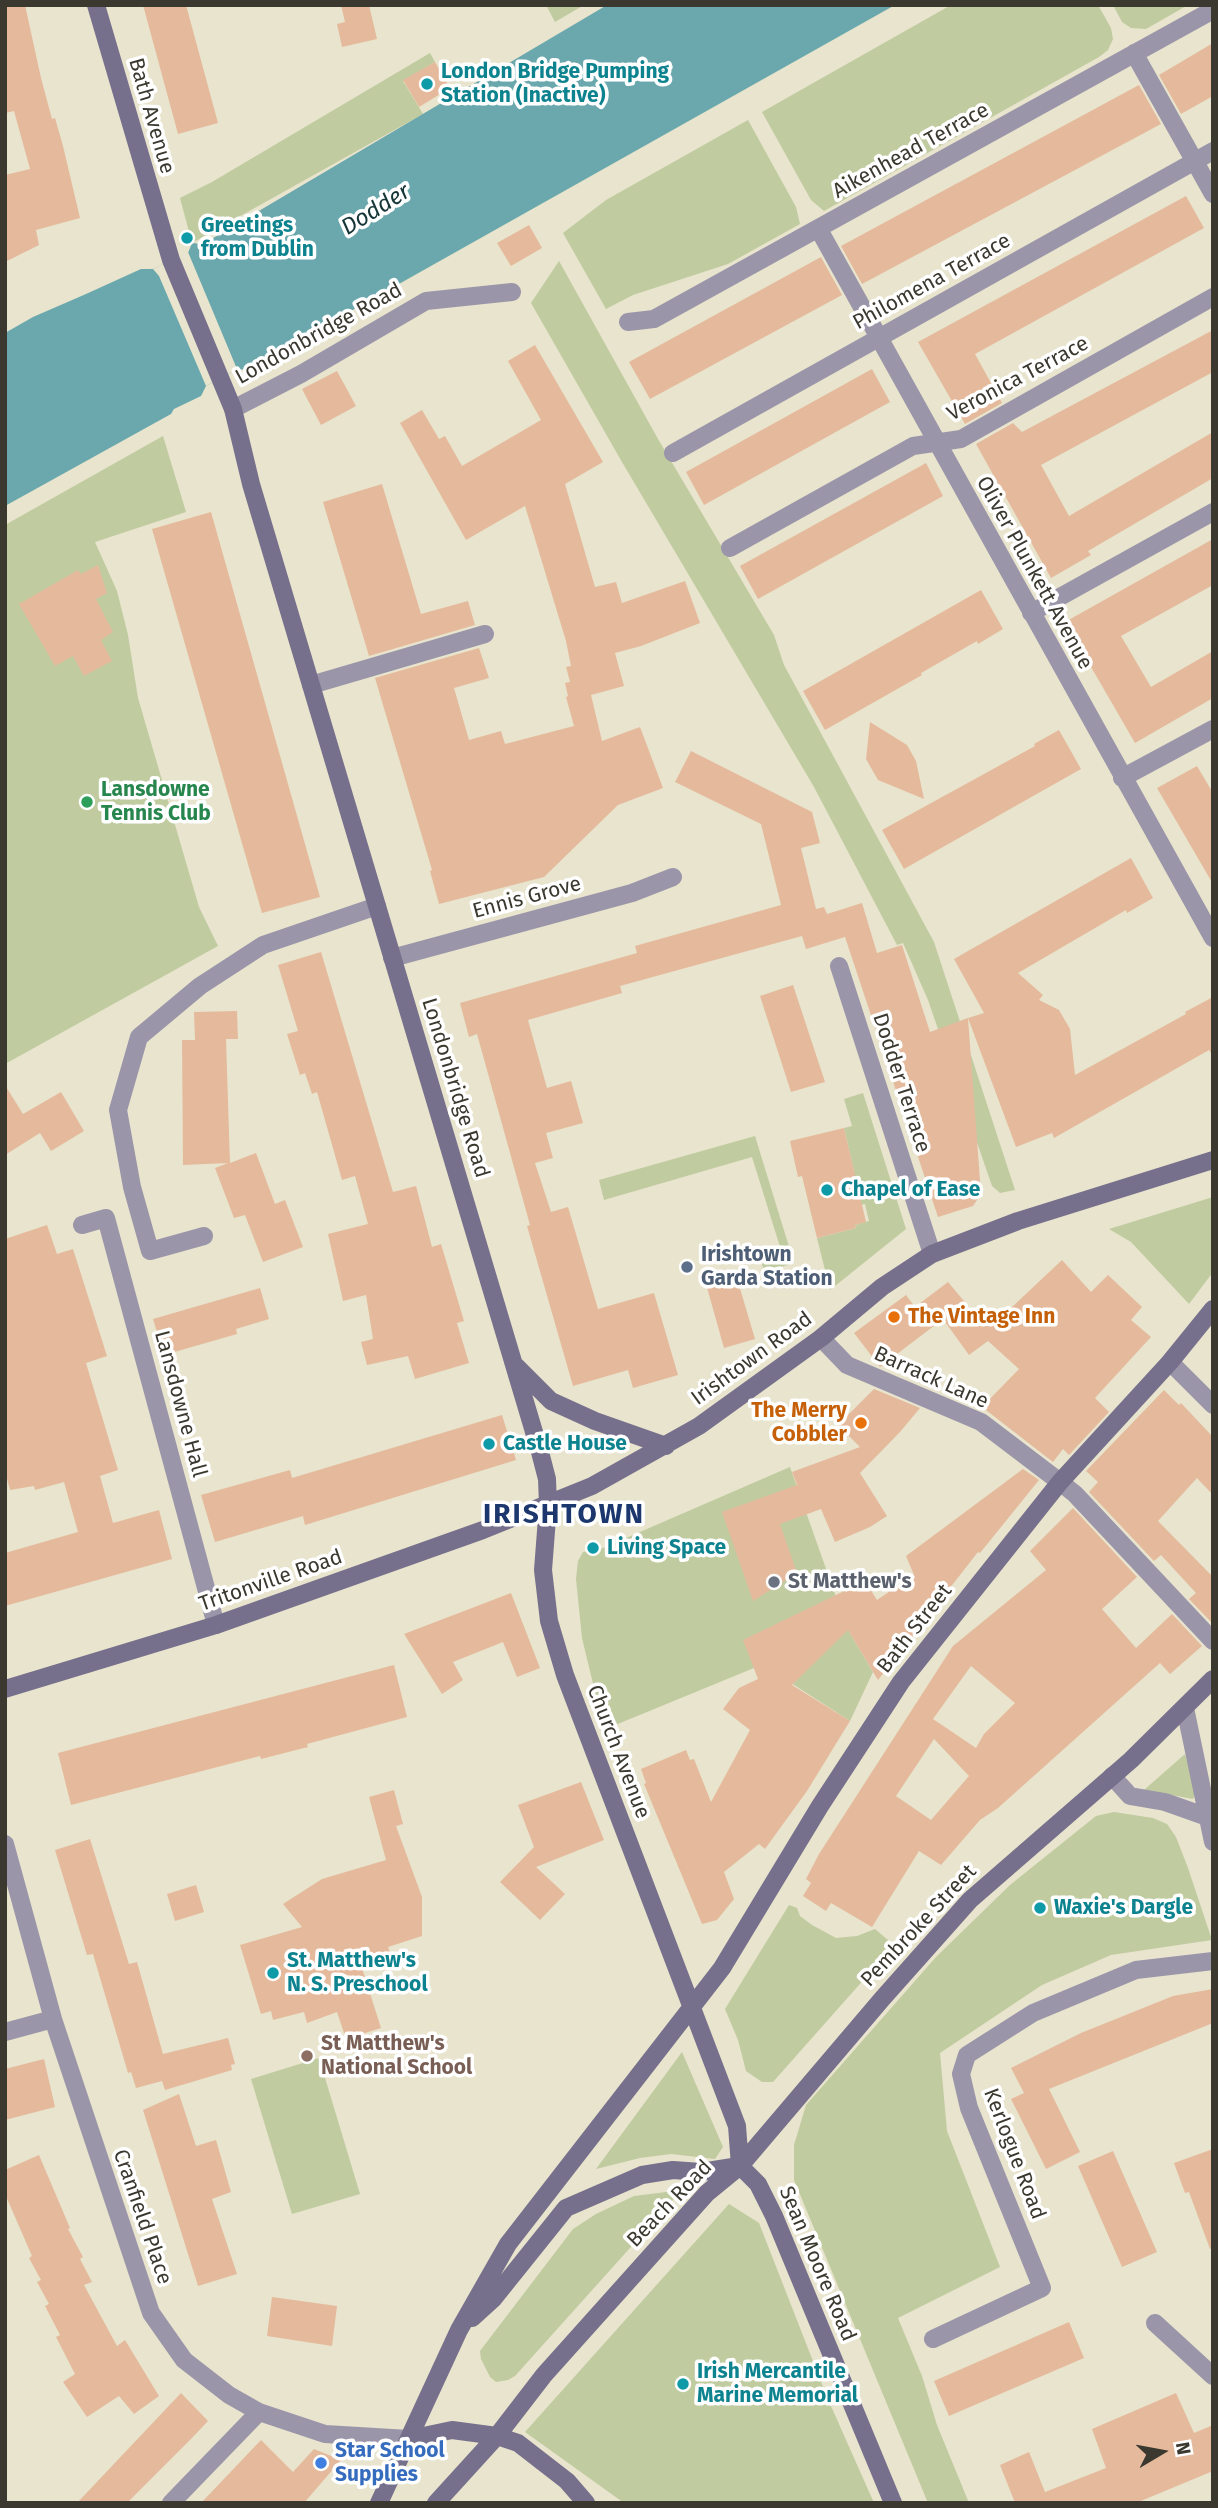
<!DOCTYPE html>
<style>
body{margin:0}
#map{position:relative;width:1218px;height:2508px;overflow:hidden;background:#e8e4cd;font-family:"Fira Sans",sans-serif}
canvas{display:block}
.frame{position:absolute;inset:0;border:7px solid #3a382f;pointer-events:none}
.north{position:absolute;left:1127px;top:2417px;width:70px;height:70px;-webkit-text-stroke:5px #fff;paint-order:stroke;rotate:80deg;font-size:19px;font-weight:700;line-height:28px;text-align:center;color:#3a382f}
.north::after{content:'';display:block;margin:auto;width:24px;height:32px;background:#3a382f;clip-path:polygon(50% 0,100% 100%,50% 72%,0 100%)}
</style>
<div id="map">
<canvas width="1218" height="2508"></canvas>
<div class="frame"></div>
<div class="north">N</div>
</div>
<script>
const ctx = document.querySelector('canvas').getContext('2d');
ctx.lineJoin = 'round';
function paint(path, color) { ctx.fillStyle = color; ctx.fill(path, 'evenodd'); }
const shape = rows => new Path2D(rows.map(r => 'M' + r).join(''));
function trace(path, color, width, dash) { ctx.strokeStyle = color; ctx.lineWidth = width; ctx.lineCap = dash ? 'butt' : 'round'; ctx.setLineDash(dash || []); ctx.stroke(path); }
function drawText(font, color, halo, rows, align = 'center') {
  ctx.font = font + ' "Fira Sans",sans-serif'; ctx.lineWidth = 7; ctx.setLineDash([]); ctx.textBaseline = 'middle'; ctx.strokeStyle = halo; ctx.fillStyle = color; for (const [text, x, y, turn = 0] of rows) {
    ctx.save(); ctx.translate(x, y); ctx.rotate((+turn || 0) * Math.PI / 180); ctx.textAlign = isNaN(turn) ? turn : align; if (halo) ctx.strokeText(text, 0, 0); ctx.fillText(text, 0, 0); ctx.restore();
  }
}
const green = shape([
 [546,5,584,5,555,22],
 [951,5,1098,5,1111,28,1113,39,1108,50,1099,57,824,211,811,200,762,112],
 [1113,5,1188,5,1146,29,1131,28,1122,22],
 [430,53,435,62,403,81,423,114,192,243,180,198,212,182],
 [748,120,796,207,800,224,728,264,633,295,606,309,563,233,606,200],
 [559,261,658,439,774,635,784,665,934,942,1015,1190,1000,1193,992,1186,928,1000,903,943,897,945,814,787,622,462,531,303],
 [163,436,186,512,95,542,117,591,128,635,138,698,199,907,218,946,5,1064,5,525],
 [863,1093,906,1229,830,1290,817,1238,856,1228,855,1225,869,1221,865,1204,851,1207,854,1171,844,1128,852,1126,844,1099],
 [755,1136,794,1263,764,1272,760,1256,781,1250,752,1157,604,1200,599,1180],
 [1213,1197,1213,1272,1189,1304,1131,1242,1109,1229],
 [790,1467,847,1628,873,1672,850,1721,774,1672,754,1668,608,1728,596,1696,582,1638,576,1579,578,1561,583,1552,603,1548],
 [1185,1754,1196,1792,1193,1799,1144,1790],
 [1114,1812,1153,1818,1167,1824,1176,1837,1188,1868,1212,1940,1111,1955,1042,1985,940,2053,947,2131,1000,2267,898,2318,922,2376,937,2425,969,2503,928,2503,794,2180,794,2145,806,2105,936,1957,1010,1885,1096,1816],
 [789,1905,797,1908,800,1916,812,1925,836,1938,857,1936,875,1929,902,1952,887,1969,874,1968,773,2082,762,2082,746,2071,738,2040,725,2009],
 [682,2052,723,2147,715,2159,671,2154,640,2158,596,2169],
 [319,2058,360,2194,292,2214,251,2079],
 [682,2190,515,2376,508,2380,496,2382,490,2377,481,2359,480,2351,573,2229,596,2214,634,2196],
 [729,2204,759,2223,827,2397,874,2503,624,2503,525,2432]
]);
const water = shape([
 [607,5,895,5,246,370,237,369,206,386,201,396,174,409,171,414,5,506,5,333,33,317,86,294,141,269,153,269,188,253,192,243,203,244]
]);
const pier = shape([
 [188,252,237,369,206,386,159,276,153,269]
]);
const building = shape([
 [5,5,25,5,41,78,52,119,55,118,63,146,80,218,36,230,39,245,5,262,5,175,30,169,14,111,5,113],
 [143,5,186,5,218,123,178,134],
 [341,5,369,5,377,39,342,47,337,24,345,22],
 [1213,43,1213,96,1181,114,1159,75],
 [435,62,450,88,419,107,403,80],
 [1139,85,1161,124,862,284,841,246],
 [1186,196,1204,228,975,354,1002,403,965,424,918,342],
 [529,225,542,248,511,266,497,243],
 [821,257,842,295,650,399,629,362],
 [1213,330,1213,372,1041,465,1069,516,1213,432,1213,478,1088,551,1091,555,1051,578,976,444,1013,423,1022,432],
 [535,345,603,462,565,484,595,587,616,582,622,603,685,581,700,623,641,646,615,653,624,686,591,695,602,741,640,727,663,788,618,805,544,877,439,904,430,871,432,870,375,678,479,648,489,678,454,688,469,740,501,731,505,744,574,726,566,697,568,696,565,683,570,682,566,667,571,666,566,641,525,506,466,540,400,423,422,410,439,439,445,436,462,466,541,420,508,361],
 [872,369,890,402,704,505,686,472],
 [337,371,356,406,321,425,302,389],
 [926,463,943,496,758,599,740,566],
 [382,484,421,614,468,601,475,625,369,656,323,502],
 [211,512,320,897,262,913,152,529],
 [1213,539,1213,585,1121,636,1151,687,1213,651,1213,698,1135,743,1065,622],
 [98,565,107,593,96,599,113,632,101,640,112,661,84,676,73,656,55,666,19,604,78,570,81,574],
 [981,590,1003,629,978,644,977,641,921,673,922,675,825,730,803,691],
 [870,722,907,745,916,761,924,799,878,780,866,759],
 [1059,730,1081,769,904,869,882,830,1035,746,1034,744],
 [691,751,812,812,820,843,801,848,816,909,824,907,827,914,862,903,877,953,902,945,930,1032,968,1018,981,1194,973,1206,938,1217,845,937,806,949,802,936,620,986,622,993,528,1020,547,1088,571,1081,583,1123,546,1133,553,1158,535,1163,551,1212,568,1207,598,1309,654,1293,678,1375,633,1388,628,1370,573,1386,527,1226,530,1225,477,1034,469,1037,460,1003,637,953,635,946,781,905,761,824,675,782],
 [1197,766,1213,793,1213,884,1157,788],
 [1131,858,1153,898,1127,913,1126,910,1018,973,1043,995,1039,1000,1059,1010,1070,1029,1075,1075,1186,1014,1185,1012,1213,997,1213,1056,1209,1050,1054,1138,1052,1133,1016,1147,968,1018,984,1013,954,959],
 [321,952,393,1192,416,1186,432,1247,441,1244,464,1321,457,1323,469,1363,415,1379,408,1356,367,1365,361,1342,373,1339,366,1295,343,1301,328,1234,368,1224,355,1176,342,1180,317,1092,312,1094,305,1073,300,1075,287,1034,298,1031,278,965],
 [793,985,825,1082,791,1092,760,996],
 [237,1011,238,1039,226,1039,230,1163,256,1153,275,1204,285,1200,303,1247,263,1262,245,1215,234,1218,215,1168,228,1163,183,1165,182,1040,195,1040,194,1012],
 [5,1085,23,1114,61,1092,84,1131,51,1151,40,1133,5,1155],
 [844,1128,866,1222,855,1225,856,1228,817,1238,802,1176,798,1177,790,1141],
 [47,1225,57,1254,73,1249,107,1356,86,1363,118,1470,100,1476,113,1523,159,1510,172,1559,5,1606,5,1553,78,1532,64,1482,35,1490,34,1486,10,1490,5,1471,5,1239],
 [1062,1260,1091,1292,1108,1275,1142,1307,1131,1320,1151,1337,1095,1398,1109,1412,1069,1455,1063,1449,1053,1462,982,1407,1019,1369,988,1341,969,1355,943,1319,880,1367,854,1333,906,1295,915,1307,948,1282,975,1314,983,1308,995,1323],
 [736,1275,755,1339,724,1348,706,1284],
 [260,1288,269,1319,236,1329,237,1334,164,1355,153,1319],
 [874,1389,920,1408,900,1432,860,1473,887,1516,870,1527,835,1542,821,1509,780,1524,797,1573,753,1601,722,1512,797,1485,792,1472,860,1447,838,1425],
 [1164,1390,1179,1405,1181,1403,1213,1437,1213,1495,1197,1478,1158,1521,1213,1577,1213,1624,1189,1599,1196,1593,1161,1555,1154,1561,1089,1492,1098,1482,1086,1471],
 [502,1415,516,1460,305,1525,303,1516,215,1542,201,1495,290,1470,292,1478],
 [1023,1469,1039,1480,980,1553,978,1552,878,1680,848,1630,792,1685,850,1721,807,1791,765,1849,759,1844,724,1872,734,1899,717,1920,702,1924,644,1784,646,1783,641,1769,686,1750,690,1760,694,1759,711,1802,750,1730,723,1709,739,1688,758,1679,743,1640,865,1581,877,1600,914,1575,906,1556],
 [1073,1508,1137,1577,1102,1609,1136,1648,1172,1614,1202,1646,1170,1674,1160,1663,998,1808,980,1820,941,1865,919,1851,872,1927,831,1903,826,1911,803,1896,811,1883,806,1879,819,1854,953,1646,1046,1570,1030,1551],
 [971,1666,1015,1703,984,1734,976,1748,933,1719],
 [934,1739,969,1776,931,1820,896,1796],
 [511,1593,540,1668,517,1677,503,1642,453,1662,463,1680,442,1694,404,1634],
 [394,1665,407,1717,307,1744,308,1747,261,1759,260,1756,71,1805,58,1753],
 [581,1782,604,1840,536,1867,565,1894,540,1920,500,1882,534,1847,518,1805],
 [394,1790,403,1824,396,1826,422,1897,422,1936,388,1947,392,1958,362,1968,381,2028,346,2039,337,2012,307,2023,304,2012,273,2020,271,2011,261,2014,240,1945,302,1927,283,1904,322,1879,386,1860,369,1797],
 [90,1839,129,1964,137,1962,163,2054,228,2038,235,2064,231,2065,232,2070,165,2090,162,2081,136,2088,131,2072,128,2073,93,1954,87,1955,55,1850],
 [196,1885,204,1912,175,1921,167,1894],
 [1213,1989,1213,2023,1049,2089,1080,2152,1046,2169,1011,2099,1024,2093,1011,2068,1081,2033,1173,1996],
 [44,2059,55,2107,5,2120,5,2069],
 [179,2094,196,2146,216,2140,231,2192,212,2199,237,2274,198,2286,143,2110],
 [1213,2149,1213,2248,1210,2249,1189,2192,1185,2193,1174,2163],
 [1113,2151,1157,2252,1122,2267,1078,2166],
 [39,2155,70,2228,68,2229,83,2257,80,2259,92,2282,84,2285,117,2346,125,2340,159,2396,134,2414,119,2396,87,2417,63,2382,75,2374,56,2337,60,2335,45,2306,49,2304,37,2282,41,2280,29,2258,32,2256,5,2194,5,2170],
 [272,2297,337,2306,332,2346,267,2336],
 [1069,2322,1084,2358,949,2416,934,2381],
 [181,2393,208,2421,192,2438,127,2503,77,2503],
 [1176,2393,1194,2433,1213,2425,1213,2471,1136,2503,1015,2503,1000,2465,1029,2452,1045,2492,1106,2468,1092,2429],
 [261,2440,293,2472,314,2449,341,2460,304,2503,201,2503]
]);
const street = shape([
 [1134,53,1213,194],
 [818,228,1213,938],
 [628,322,654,319,1213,10],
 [233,409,301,374,426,301,512,292],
 [673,453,1213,151],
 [730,548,913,446,961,439,1213,297],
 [1031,613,1213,512],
 [311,685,485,634],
 [1122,778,1213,729],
 [392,958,632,893,673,877],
 [839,966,932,1254],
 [82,1225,106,1218,216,1625],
 [204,1236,150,1251,132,1187,118,1110,139,1037,200,986,263,945,377,906],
 [821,1338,847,1365,981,1422,1060,1482,1075,1494,1213,1641],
 [1170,1362,1213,1405],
 [1185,1708,1213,1842],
 [1112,1776,1130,1796,1165,1802,1213,1819],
 [5,1844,53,2019,151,2313,184,2360,229,2395,259,2412,325,2434,409,2439],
 [5,2032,53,2019],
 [1155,2323,1213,2376],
 [933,2339,1042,2288,969,2108,961,2074,967,2055,1033,2013,1136,1970,1213,1961],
 [171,2503,259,2412]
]);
const secondary = shape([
 [96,5,171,260,233,409,251,484,540,1452,547,1479,548,1505,543,1570,549,1621,565,1675,737,2126,740,2166,758,2184,774,2216,893,2503],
 [516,1366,551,1401,595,1421,666,1446],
 [5,1689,216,1625,483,1530,592,1486,699,1426,821,1338,882,1287,932,1254,1018,1221,1213,1160],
 [472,2318,493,2299,566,2208,642,2175,673,2170,701,2172,739,2166],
 [409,2439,452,2430,497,2436,518,2443,567,2481,586,2503],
 [379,2503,459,2330,508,2244,722,1968,820,1806,901,1682,1060,1482,1170,1362,1213,1309],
 [436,2503,497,2436,544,2375,707,2193,740,2166,882,1999,970,1900,1131,1760,1213,1679]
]);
const markers = [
 [427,84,7,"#0f9aa8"],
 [187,238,7,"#0f9aa8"],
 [87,802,7,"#2e9e5b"],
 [827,1190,7,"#0f9aa8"],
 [687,1267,7,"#5c6f8a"],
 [894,1317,7,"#e8710a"],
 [861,1423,7,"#e8710a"],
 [489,1444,7,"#0f9aa8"],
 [593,1548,7,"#0f9aa8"],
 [774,1582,7,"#6b7280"],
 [1040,1908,7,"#0f9aa8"],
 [273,1973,7,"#0f9aa8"],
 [307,2056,7,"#8d6e63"],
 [683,2384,7,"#0f9aa8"],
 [321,2463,7,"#3f7fe0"]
];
const cultureNames = [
 ["London Bridge Pumping",441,72],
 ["Station (Inactive)",441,96],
 ["Greetings",201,226],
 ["from Dublin",201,250],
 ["Chapel of Ease",841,1190],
 ["Castle House",503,1444],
 ["Living Space",607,1548],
 ["Waxie's Dargle",1054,1908],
 ["St. Matthew's",287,1961],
 ["N. S. Preschool",287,1985],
 ["Irish Mercantile",697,2372],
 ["Marine Memorial",697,2396]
];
const streetNames = [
 ["Bath Avenue",151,116,74],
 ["Aikenhead Terrace",911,151,-29],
 ["Philomena Terrace",932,282,-29],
 ["Londonbridge Road",319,334,-29],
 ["Veronica Terrace",1018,379,-28],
 ["Oliver Plunkett Avenue",1034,573,61],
 ["Ennis Grove",527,898,-15],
 ["Dodder Terrace",901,1083,72],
 ["Londonbridge Road",455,1088,73],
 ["Irishtown Road",752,1359,-36],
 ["Barrack Lane",931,1378,24],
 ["Lansdowne Hall",180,1404,75],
 ["Tritonville Road",271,1581,-19],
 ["Bath Street",915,1629,-52],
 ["Church Avenue",618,1752,69],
 ["Pembroke Street",919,1926,-47],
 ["Kerlogue Road",1014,2154,69],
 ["Beach Road",670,2204,-46],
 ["Cranfield Place",142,2217,71],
 ["Sean Moore Road",817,2264,67]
];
const leisureNames = [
 ["Lansdowne",101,790],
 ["Tennis Club",101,814]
];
const serviceNames = [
 ["Irishtown",701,1255],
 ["Garda Station",701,1279]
];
const foodNames = [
 ["The Vintage Inn",908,1317],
 ["The Merry",847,1411,"right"],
 ["Cobbler",847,1435,"right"]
];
const worshipNames = [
 ["St Matthew's",788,1582]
];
const educationNames = [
 ["St Matthew's",321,2044],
 ["National School",321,2068]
];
const shopNames = [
 ["Star School",335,2451],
 ["Supplies",335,2475]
];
const waterNames = [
 ["Dodder",376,210,-32]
];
const districtNames = [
 ["IRISHTOWN",564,1515]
];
paint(green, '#c0cba0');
paint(water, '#6aa8ad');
paint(pier, '#e8e4cd');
paint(building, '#e5ba9c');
trace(street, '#9a95a9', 18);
trace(secondary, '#77708c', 18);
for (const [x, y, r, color] of markers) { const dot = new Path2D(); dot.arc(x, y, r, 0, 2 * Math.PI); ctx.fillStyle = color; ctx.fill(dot); trace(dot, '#fff', 2.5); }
drawText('bold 21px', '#0d838f', '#fff', cultureNames, 'left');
drawText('21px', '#3a382f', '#fff', streetNames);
drawText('bold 21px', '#27864d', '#fff', leisureNames, 'left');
drawText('bold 21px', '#4e5e75', '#fff', serviceNames, 'left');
drawText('bold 21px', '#c56008', '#fff', foodNames, 'left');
drawText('bold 21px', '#5b616d', '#fff', worshipNames, 'left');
drawText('bold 21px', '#785e54', '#fff', educationNames, 'left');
drawText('bold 21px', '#366cbe', '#fff', shopNames, 'left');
drawText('italic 23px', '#153537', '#fff', waterNames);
ctx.letterSpacing = '2px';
drawText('bold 28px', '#1b376d', '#fff', districtNames);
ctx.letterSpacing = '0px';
</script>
